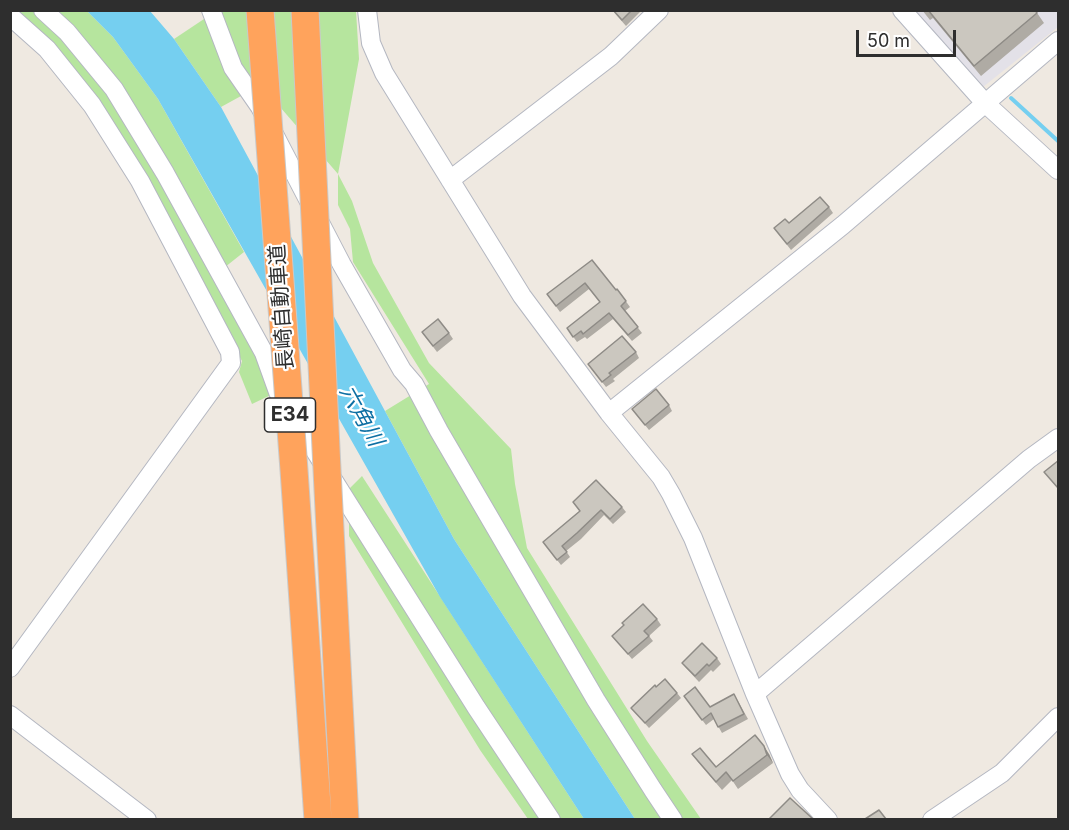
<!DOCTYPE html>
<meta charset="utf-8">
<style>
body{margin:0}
#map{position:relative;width:1069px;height:830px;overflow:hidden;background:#efe9e1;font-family:Inter,sans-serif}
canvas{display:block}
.frame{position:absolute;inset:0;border:12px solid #2e2e2e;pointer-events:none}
.scale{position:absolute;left:856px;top:30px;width:100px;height:27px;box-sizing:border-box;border:3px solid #2e2e2e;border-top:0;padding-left:8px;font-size:18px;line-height:21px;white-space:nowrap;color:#2e2e2e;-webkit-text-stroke:4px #fff;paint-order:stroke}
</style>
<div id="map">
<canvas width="1069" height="830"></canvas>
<div class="frame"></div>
<div class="scale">50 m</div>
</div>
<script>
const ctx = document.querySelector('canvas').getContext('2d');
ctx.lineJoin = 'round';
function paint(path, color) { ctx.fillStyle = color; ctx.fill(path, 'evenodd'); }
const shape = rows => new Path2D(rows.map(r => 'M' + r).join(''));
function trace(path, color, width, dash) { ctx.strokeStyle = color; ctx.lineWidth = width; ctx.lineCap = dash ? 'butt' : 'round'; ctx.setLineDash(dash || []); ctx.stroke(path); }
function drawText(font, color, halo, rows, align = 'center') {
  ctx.font = font + ' Inter,"Noto Sans JP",sans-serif'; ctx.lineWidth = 4.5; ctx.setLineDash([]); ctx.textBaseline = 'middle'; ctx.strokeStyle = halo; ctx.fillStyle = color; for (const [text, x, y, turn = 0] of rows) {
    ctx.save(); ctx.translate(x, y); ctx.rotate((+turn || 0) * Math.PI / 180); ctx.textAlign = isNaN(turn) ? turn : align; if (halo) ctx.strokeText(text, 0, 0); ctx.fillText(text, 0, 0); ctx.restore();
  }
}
const industrial = shape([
 [912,11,1058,11,1058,27,983,87]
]);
const green = shape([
 [15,11,87,11,113,37,158,99,244,252,215,275,260,355,273,394,252,404,239,372,242,361,145,178,87,84,27,19],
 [216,11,356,11,359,59,338,174,352,201,373,263,429,363,511,449,515,484,527,548,647,741,701,819,635,819,454,539,385,411,429,384,353,262,350,229,338,205,338,174,261,85,221,107,174,39],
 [362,476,584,819,528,819,480,750,349,536,349,489]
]);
const water = shape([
 [87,11,150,11,174,39,221,107,454,539,635,819,584,819,440,597,158,99,113,37]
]);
const stream = shape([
 [1011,98,1058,141]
]);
const minor = shape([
 [43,10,67,32,114,89,165,173,264,353,278,392,476,707,551,820],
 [211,10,233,68,260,107,342,265,402,370,414,384,439,431,596,700,653,790,673,820],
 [367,10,371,43,384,73,522,296,609,413,661,477,671,494,693,538,755,694,790,774,800,790,828,820],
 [902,10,985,103,1058,170],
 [10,16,47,49,92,105,140,181,230,352,231,363,10,668],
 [450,180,611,56,659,10],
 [609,413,843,225,1058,41],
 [755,694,1029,459,1058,438],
 [10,715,147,820],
 [932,820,1002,773,1058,717]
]);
const highwayBridge = shape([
 [260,10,294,470,318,820],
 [305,10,328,490,345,820]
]);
const wall = shape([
 [612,10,642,10,626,26],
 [922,10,1035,10,1044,23,981,76,933,18,930,20],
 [829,207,833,213,791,250,774,228],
 [592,260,616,290,617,289,630,307,625,311,642,333,632,341,613,319,587,339,585,337,577,342,567,328,600,302,589,289,560,312,547,294],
 [422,332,449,333,453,339,437,352],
 [636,352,639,358,613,379,615,381,606,387,588,364],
 [669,405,672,411,649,430,632,409],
 [573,502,622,507,626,512,613,524,604,515,581,539,566,551,570,557,561,565,543,542,580,511],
 [657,619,661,625,649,636,653,641,632,659,612,636],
 [717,658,721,664,713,672,711,670,699,682,686,668,682,663],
 [677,693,681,698,649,728,631,708],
 [734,694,748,719,722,733,714,719,706,725,684,696,710,707],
 [692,754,716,767,769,754,773,763,738,789,732,780,722,790,698,762]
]);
const shadedWall = shape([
 [764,746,769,754,773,763,767,755]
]);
const building = shape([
 [613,10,632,10,622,20,613,10],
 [928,10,1035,10,1037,13,974,66,928,10],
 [820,197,829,207,787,244,774,228,785,219,789,223,820,197],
 [592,260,616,290,617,289,626,301,621,306,638,327,628,335,609,313,583,334,581,331,573,337,567,328,600,302,585,283,556,306,547,294,592,260],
 [438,319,449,333,433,346,422,332,438,319],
 [622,336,636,352,609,373,611,375,602,382,588,364,622,336],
 [656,389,669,405,645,425,632,409,656,389],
 [1059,460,1059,488,1058,488,1044,472,1059,460],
 [596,480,622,507,610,519,601,510,577,533,562,546,567,552,557,560,543,542,580,511,573,502,596,480],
 [643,604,657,619,644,631,649,636,628,654,612,636,624,625,622,623,643,604],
 [702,643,717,658,709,666,707,664,695,676,682,663,702,643],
 [665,679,677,693,645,723,631,708,655,685,656,687,665,679],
 [695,687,710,707,734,694,744,714,718,727,711,713,702,720,684,696,695,687],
 [755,735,764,746,767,755,733,781,726,772,716,782,692,754,700,748,716,767,755,735],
 [790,798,813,819,769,819,790,798],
 [879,810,886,819,865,819,879,810]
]);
const shields = [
 [290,415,51]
];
const shieldNames = [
 ["E34",290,415]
];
const streetNames = [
 ["長崎自動車道",282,307,-94]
];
const waterNames = [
 ["六角川",361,416,61]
];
paint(industrial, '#e3e1e8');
paint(green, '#b6e59e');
paint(water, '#75cff0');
trace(stream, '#75cff0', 4);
trace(minor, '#b4b7c1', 20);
trace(minor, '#fff', 18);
trace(highwayBridge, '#c9c9c9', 29, []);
trace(highwayBridge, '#ffa35c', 27);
paint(wall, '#afaba4');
paint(shadedWall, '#8e8b86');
paint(building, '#cbc7bf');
trace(building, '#8e8b86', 1.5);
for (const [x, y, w] of shields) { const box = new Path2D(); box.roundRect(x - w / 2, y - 17, w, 34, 4.5); ctx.fillStyle = '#fff'; ctx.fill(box); trace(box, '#2e2e2e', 1.5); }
drawText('bold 20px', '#2e2e2e', null, shieldNames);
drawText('21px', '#2e2e2e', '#fff', streetNames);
drawText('italic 22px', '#0d6fa3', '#fff', waterNames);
</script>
